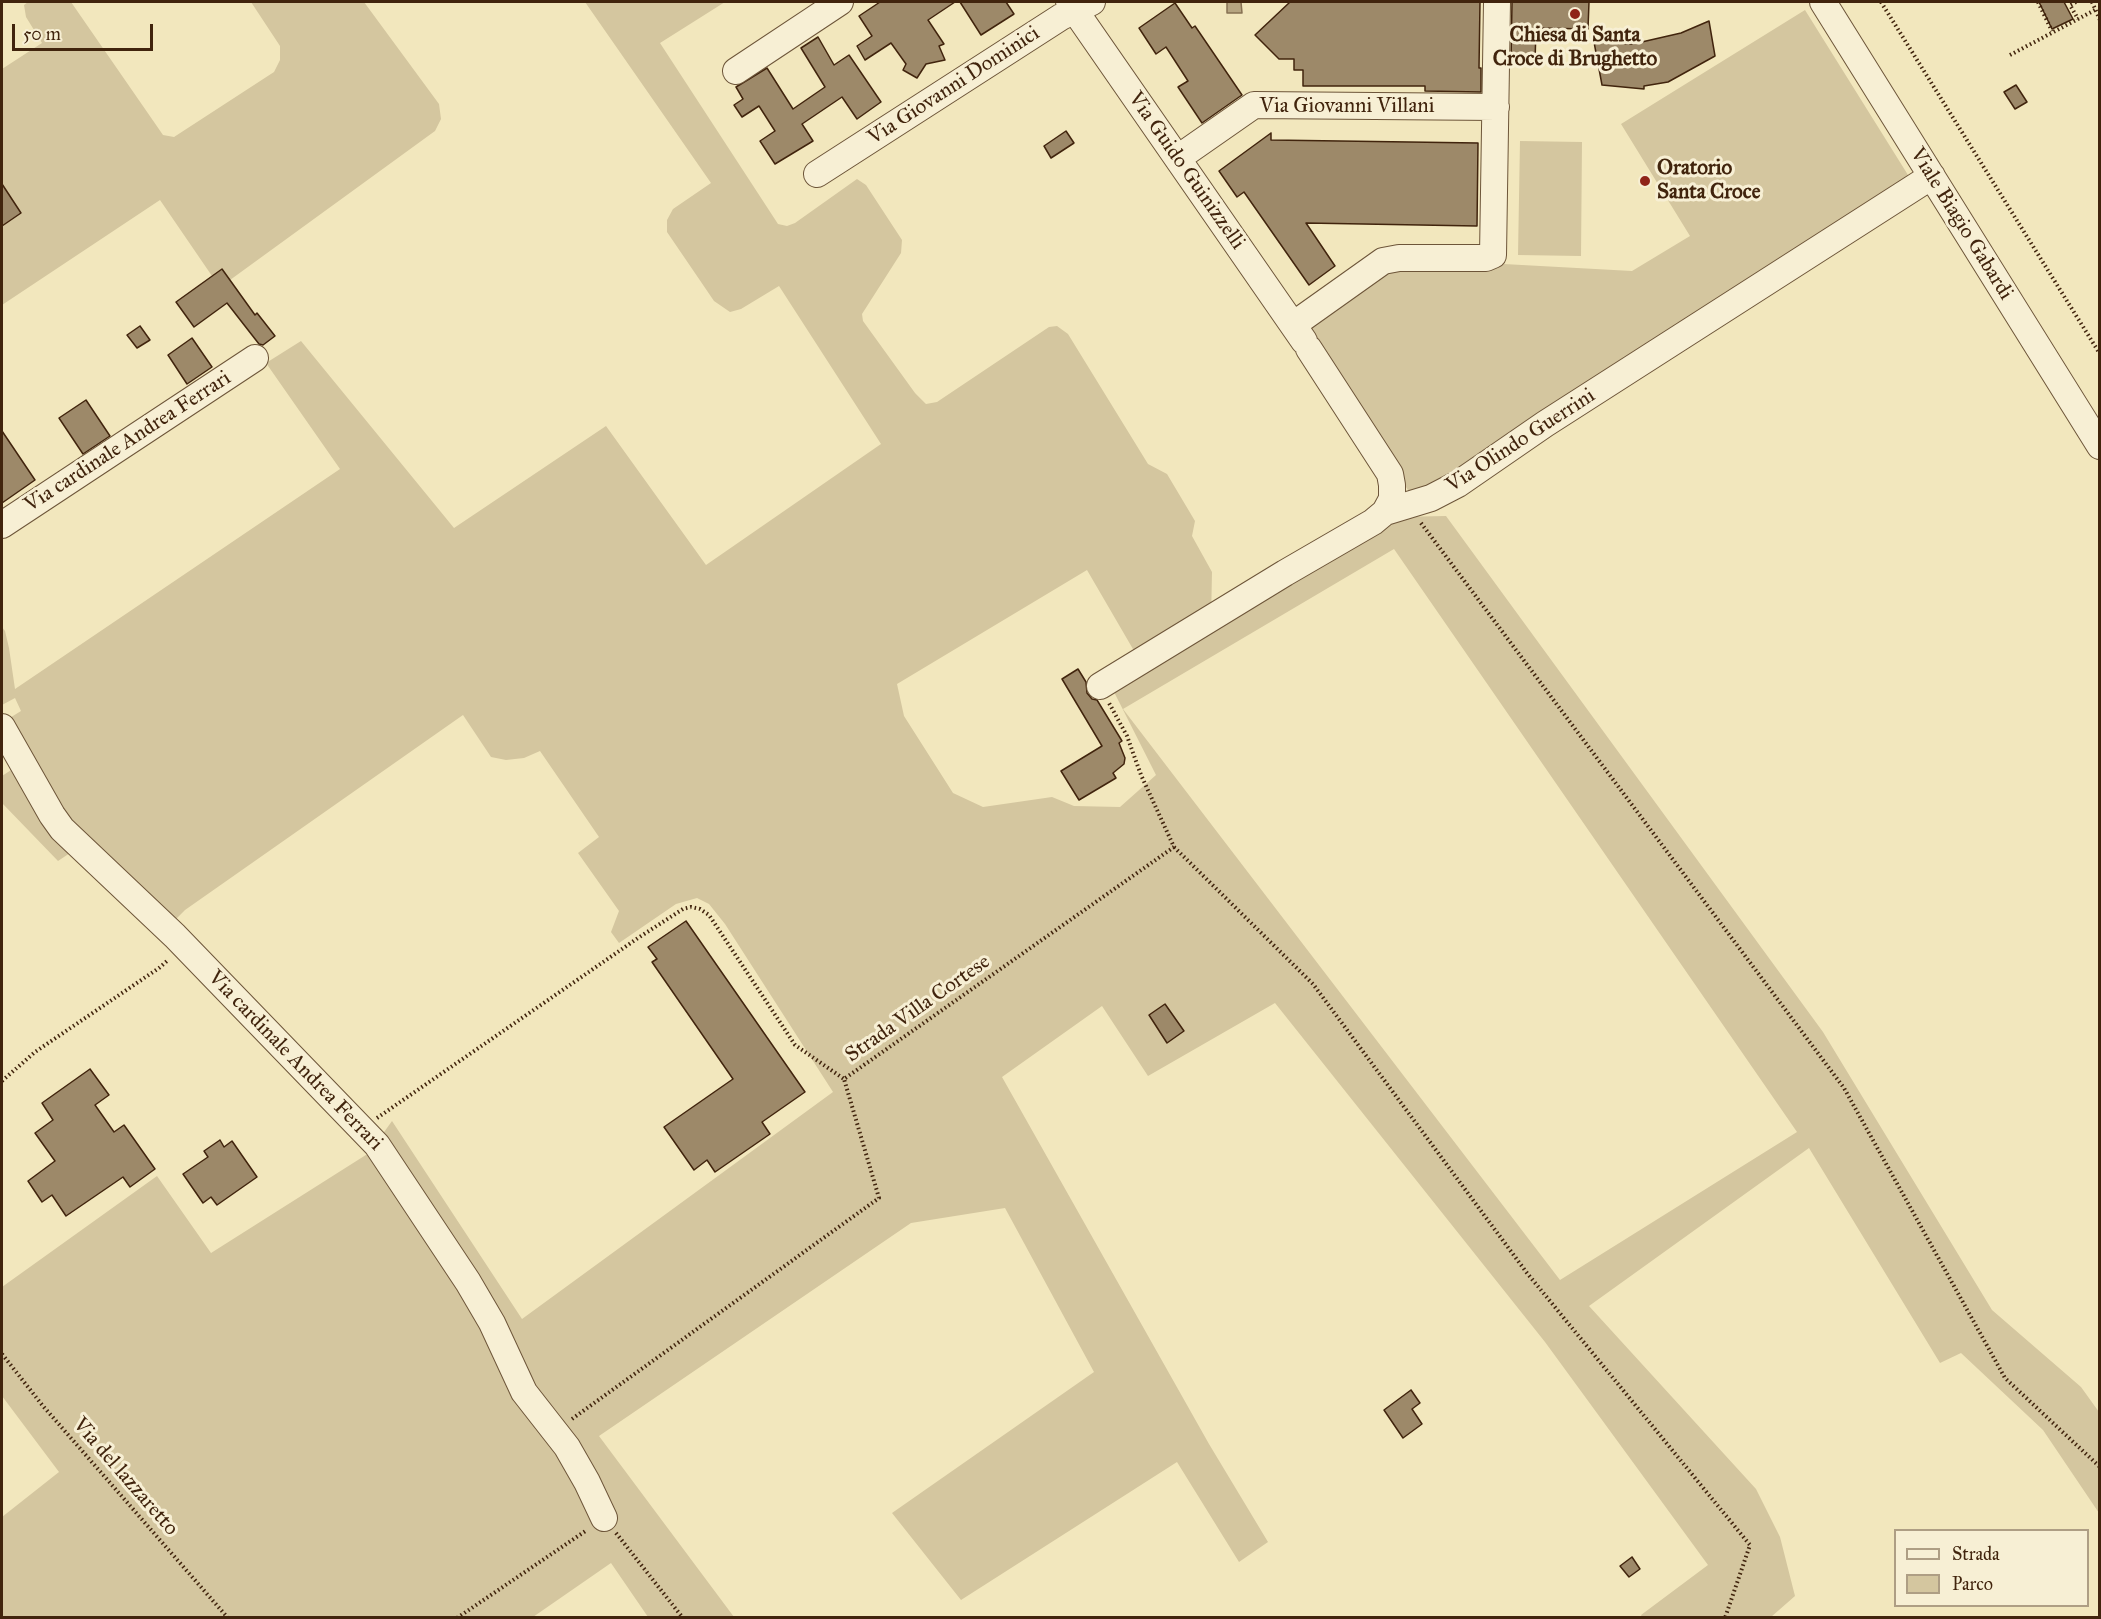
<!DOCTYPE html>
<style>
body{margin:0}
#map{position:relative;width:2101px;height:1619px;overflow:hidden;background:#f2e7bd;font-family:"IM FELL Great Primer",serif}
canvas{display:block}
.frame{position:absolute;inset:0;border:3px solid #41240d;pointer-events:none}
.legend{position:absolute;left:1894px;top:1529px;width:195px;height:78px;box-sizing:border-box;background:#f7efd4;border:2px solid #ae9e84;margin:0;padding:8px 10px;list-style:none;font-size:18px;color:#41240d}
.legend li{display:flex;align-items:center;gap:12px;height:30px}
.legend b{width:30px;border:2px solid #ae9e84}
.scale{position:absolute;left:12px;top:24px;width:141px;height:27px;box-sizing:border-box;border:3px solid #41240d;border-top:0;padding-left:8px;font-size:18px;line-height:21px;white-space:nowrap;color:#41240d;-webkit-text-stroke:4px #f7efd4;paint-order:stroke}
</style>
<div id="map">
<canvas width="2101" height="1619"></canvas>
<div class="frame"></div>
<ul class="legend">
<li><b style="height:8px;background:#f7efd4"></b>Strada</li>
<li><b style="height:16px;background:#d4c69f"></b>Parco</li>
</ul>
<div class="scale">50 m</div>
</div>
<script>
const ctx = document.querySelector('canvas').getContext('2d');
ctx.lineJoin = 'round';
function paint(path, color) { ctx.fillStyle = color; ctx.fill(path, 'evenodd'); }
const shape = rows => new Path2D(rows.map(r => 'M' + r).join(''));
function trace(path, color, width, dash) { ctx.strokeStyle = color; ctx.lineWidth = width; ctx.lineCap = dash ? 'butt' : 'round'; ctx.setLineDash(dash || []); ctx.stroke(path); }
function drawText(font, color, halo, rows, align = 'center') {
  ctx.font = font + ' "IM FELL Great Primer",serif'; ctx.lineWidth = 6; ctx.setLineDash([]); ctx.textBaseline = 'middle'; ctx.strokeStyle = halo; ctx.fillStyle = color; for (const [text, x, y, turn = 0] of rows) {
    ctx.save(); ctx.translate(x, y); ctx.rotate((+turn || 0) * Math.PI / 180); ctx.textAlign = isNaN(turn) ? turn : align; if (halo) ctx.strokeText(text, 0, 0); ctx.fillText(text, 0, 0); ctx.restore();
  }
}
const green = shape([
 [28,2,71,2,163,135,174,137,274,72,280,60,280,46,251,2,364,2,439,104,441,119,435,131,230,280,222,269,212,276,160,200,2,305,2,69,42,43,26,17,24,5],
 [585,2,725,2,660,43,778,224,787,226,795,223,857,179,866,185,902,240,901,253,862,314,863,321,915,393,926,404,937,402,1049,327,1057,326,1068,334,1148,464,1167,474,1195,521,1192,536,1212,572,1211,621,1394,517,1446,516,1823,1032,1992,1310,2081,1387,2099,1412,2099,1513,2043,1430,1961,1353,1940,1363,1809,1148,1589,1306,1756,1489,1780,1537,1795,1596,1771,1617,1642,1617,1641,1615,1708,1565,1545,1342,1275,1003,1148,1076,1102,1006,1002,1077,1209,1444,1268,1542,1239,1562,1177,1462,961,1600,892,1513,1094,1372,1005,1208,911,1223,599,1436,734,1617,648,1617,611,1563,533,1617,2,1617,2,1517,59,1472,2,1396,2,1287,157,1176,211,1253,369,1153,392,1121,522,1319,833,1092,725,924,709,904,697,898,676,904,619,943,611,932,619,911,578,853,599,837,540,751,524,758,506,760,491,757,463,715,185,910,175,920,85,843,58,861,2,803,2,776,28,759,8,719,21,711,15,698,2,705,2,627,5,631,9,648,15,689,340,469,266,363,301,341,454,528,606,426,706,565,881,444,779,286,741,309,730,312,714,301,667,232,667,220,673,209,711,183],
 [1394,549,1797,1132,1560,1280,1123,709],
 [1087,570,1144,668,1112,688,1156,775,1120,807,1074,806,1052,797,983,807,953,793,904,716,897,684],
 [1805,10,1913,183,1413,498,1316,346,1318,342,1310,326,1313,316,1412,259,1632,271,1690,236,1621,124],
 [1520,141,1582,142,1581,256,1518,255]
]);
const water = shape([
 [1227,2,1241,2,1242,13,1227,13,1227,2]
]);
const building = shape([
 [880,2,955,2,928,20,944,44,939,46,945,60,926,64,917,78,903,70,906,64,891,43,865,60,857,46,872,36,859,16,880,2],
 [960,2,1006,2,1014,14,981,35,960,2],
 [1290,2,1480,2,1479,68,1481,68,1481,92,1425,91,1425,86,1303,86,1303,70,1294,70,1294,59,1279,59,1255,35,1290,2],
 [1512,2,1589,2,1588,29,1536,28,1535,62,1511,62,1512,2],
 [2039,2,2064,2,2073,19,2052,29,2039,2],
 [1175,3,1192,28,1195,26,1242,95,1202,123,1178,87,1188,81,1166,47,1156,54,1139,28,1175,3],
 [1709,21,1715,56,1668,82,1644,86,1644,89,1602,85,1594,42,1633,44,1681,33,1709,21],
 [818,37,834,65,849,55,881,102,857,119,842,97,802,124,813,141,775,164,760,141,775,131,759,106,742,117,734,105,743,99,736,87,767,68,793,109,825,87,801,48,818,37],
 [2016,85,2027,102,2015,109,2004,92,2016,85],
 [1066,131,1074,143,1051,158,1044,146,1066,131],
 [1271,133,1271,140,1478,143,1477,226,1306,223,1335,266,1309,285,1244,192,1237,197,1219,171,1271,133],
 [2,184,21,213,2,226,2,184],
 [222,269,255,315,257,313,275,336,263,345,259,344,227,303,194,327,176,302,222,269],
 [140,326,150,340,137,348,127,335,140,326],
 [192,338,212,367,187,384,168,355,192,338],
 [86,400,110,436,83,454,59,418,86,400],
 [2,431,35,480,2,503,2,431],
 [1078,669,1086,682,1087,693,1092,699,1097,700,1122,741,1119,743,1125,758,1124,764,1113,773,1116,778,1079,800,1061,771,1102,746,1062,679,1078,669],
 [686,921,805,1092,762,1122,770,1134,715,1172,707,1160,694,1170,664,1127,733,1079,652,962,657,959,648,947,686,921],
 [1165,1004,1184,1031,1167,1043,1149,1015,1165,1004],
 [90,1069,109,1095,95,1105,114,1132,124,1125,155,1169,130,1187,123,1177,66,1216,52,1195,42,1202,28,1181,55,1161,35,1133,53,1120,42,1103,90,1069],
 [220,1140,224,1147,232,1141,257,1177,217,1205,211,1197,203,1203,183,1174,208,1157,204,1151,220,1140],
 [1411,1390,1420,1403,1412,1409,1422,1424,1403,1438,1384,1410,1411,1390],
 [1632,1557,1640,1569,1629,1577,1620,1566,1632,1557]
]);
const path = shape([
 [1881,2,2100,354],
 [2038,2,2052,31],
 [2076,2,2070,5,2078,19],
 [2092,2,2100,20],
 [2010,55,2095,10],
 [1421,523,1844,1088,2005,1378,2100,1467],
 [1174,847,1313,984,1527,1273,1750,1545,1725,1618],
 [2,1081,35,1052,159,968,168,960],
 [377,1118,638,938,683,909,691,907,700,909,709,915,795,1045,844,1079],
 [2,1354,43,1406,228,1618],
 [572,1419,879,1198,844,1079,1174,847,1141,775,1127,736,1109,703],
 [616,1533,683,1618],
 [457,1618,587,1530]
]);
const minor = shape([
 [1069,2,1304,341],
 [1823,2,2100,446],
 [736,71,840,2],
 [1178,158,1254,105,1496,107],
 [817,174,1061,17,1092,2],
 [1293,325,1383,261,1399,258,1486,258,1493,255,1497,2],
 [1309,349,1390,474,1392,485,1392,499,1385,512],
 [2,525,255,358],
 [1100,686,1285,573,1373,522,1385,512,1431,498,1458,484,1545,424,1932,176],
 [2,727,52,815,62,829,175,936,377,1145,468,1282,492,1323,524,1392,567,1447,587,1482,604,1518]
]);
const markers = [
 [1575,14,6,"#8f2418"],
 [1645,181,6,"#8f2418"]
];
const poiNames = [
 ["Chiesa di Santa",1575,36],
 ["Croce di Brughetto",1575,60],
 ["Oratorio",1657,169,"left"],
 ["Santa Croce",1657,193,"left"]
];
const streetNames = [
 ["Via Giovanni Dominici",954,86,-33],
 ["Via Giovanni Villani",1347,107],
 ["Via Guido Guinizzelli",1186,171,55],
 ["Viale Biagio Gabardi",1961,224,58],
 ["Via Olindo Guerrini",1521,441,-33],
 ["Via cardinale Andrea Ferrari",128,442,-33],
 ["Strada Villa Cortese",918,1009,-35],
 ["Via cardinale Andrea Ferrari",295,1061,46],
 ["Via del lazzaretto",125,1477,49]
];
paint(green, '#d4c69f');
paint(water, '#b6a581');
trace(water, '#877153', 1.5);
paint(building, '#9d8969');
trace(building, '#41240d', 1.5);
trace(minor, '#6d5539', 28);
trace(path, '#41240d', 4, [1.5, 3]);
trace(minor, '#f7efd4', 26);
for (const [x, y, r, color] of markers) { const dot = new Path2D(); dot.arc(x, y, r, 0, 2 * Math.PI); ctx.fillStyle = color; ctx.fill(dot); trace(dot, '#f7efd4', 2); }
drawText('bold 21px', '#41240d', '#f7efd4', poiNames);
drawText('21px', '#41240d', '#f7efd4', streetNames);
</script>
